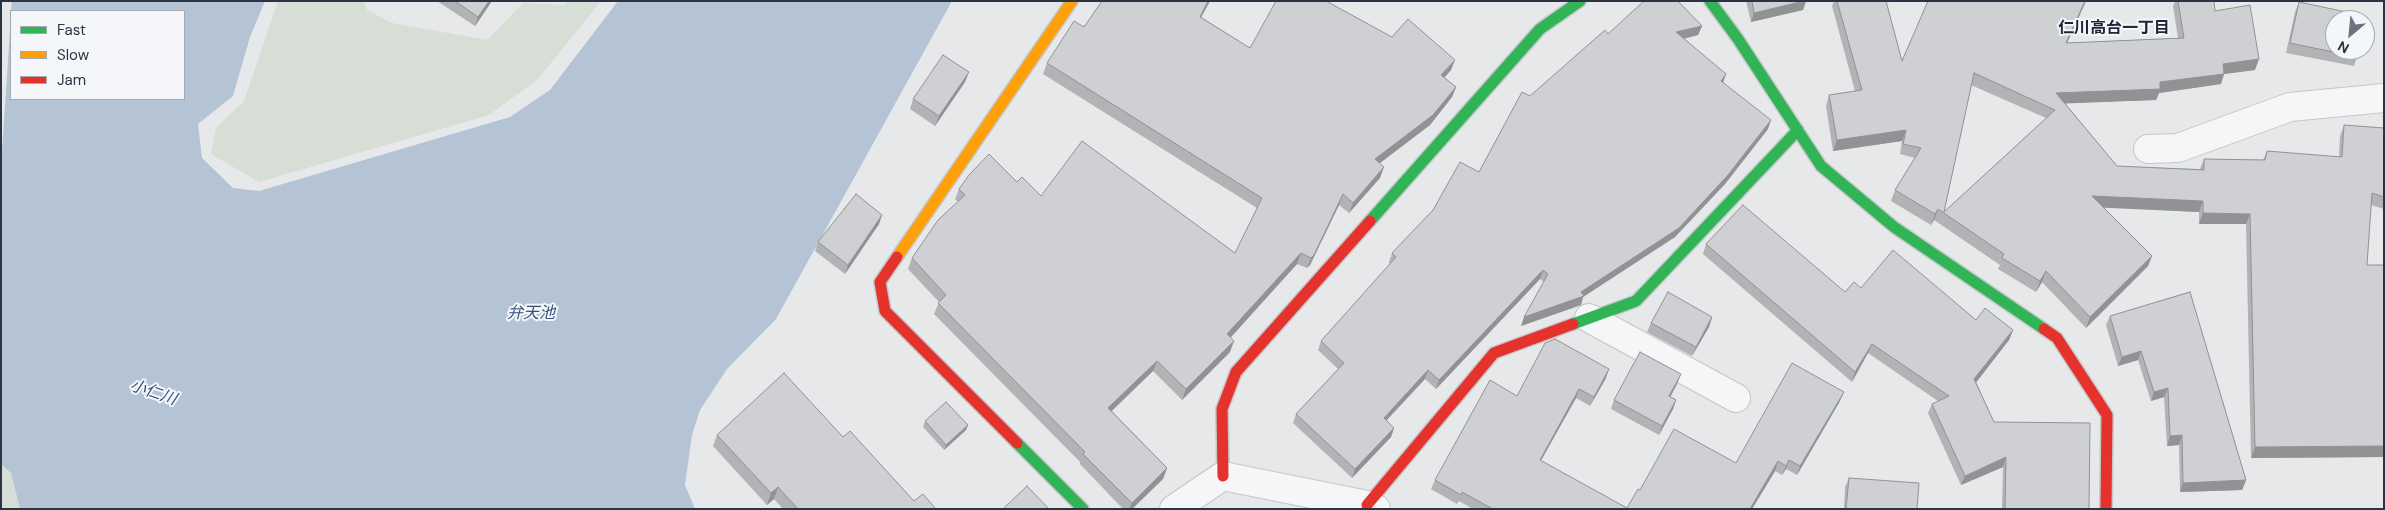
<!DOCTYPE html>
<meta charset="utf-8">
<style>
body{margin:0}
#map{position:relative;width:2385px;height:510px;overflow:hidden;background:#e6e8ea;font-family:"DM Sans",sans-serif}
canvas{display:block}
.frame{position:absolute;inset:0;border:2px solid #2b3445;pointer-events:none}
.legend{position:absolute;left:10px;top:10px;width:175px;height:90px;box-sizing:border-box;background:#f4f6f9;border:1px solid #a4a8b1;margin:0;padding:6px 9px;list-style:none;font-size:15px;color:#2b3445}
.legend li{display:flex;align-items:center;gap:10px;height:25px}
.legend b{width:25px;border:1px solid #a4a8b1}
.north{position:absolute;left:2325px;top:10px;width:50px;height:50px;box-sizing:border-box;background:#f4f6f9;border:1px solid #a4a8b1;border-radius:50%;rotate:208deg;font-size:14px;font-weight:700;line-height:20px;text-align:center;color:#2b3445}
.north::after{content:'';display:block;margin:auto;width:18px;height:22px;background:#6c737f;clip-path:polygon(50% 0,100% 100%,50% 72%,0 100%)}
</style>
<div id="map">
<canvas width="2385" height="510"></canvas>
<div class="frame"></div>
<ul class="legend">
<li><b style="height:6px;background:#30b455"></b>Fast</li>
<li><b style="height:6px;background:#ff9f0a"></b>Slow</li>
<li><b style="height:6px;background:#e5322d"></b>Jam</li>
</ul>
<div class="north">N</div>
</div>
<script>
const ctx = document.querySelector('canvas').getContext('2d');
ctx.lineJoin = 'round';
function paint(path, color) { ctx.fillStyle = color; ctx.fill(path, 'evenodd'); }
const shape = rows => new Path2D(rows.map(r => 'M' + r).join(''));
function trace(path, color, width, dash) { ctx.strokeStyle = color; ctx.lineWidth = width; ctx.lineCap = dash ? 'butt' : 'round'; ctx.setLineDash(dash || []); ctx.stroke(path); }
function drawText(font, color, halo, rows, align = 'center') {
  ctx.font = font + ' "DM Sans","Noto Sans JP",sans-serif'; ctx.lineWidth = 4; ctx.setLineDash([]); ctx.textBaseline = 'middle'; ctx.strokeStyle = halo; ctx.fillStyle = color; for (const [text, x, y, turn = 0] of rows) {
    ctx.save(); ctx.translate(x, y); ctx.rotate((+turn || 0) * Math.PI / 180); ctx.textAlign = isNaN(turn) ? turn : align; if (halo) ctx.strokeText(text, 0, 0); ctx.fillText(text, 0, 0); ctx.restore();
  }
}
const green = shape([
 [278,1,364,1,367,10,392,23,487,40,523,3,564,5,568,1,601,1,538,79,489,115,259,182,211,154,216,128,244,101],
 [1,464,11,473,20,509,1,509]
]);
const water = shape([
 [12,1,265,1,250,37,233,96,198,124,202,158,233,188,259,191,510,117,550,90,618,1,952,1,776,319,727,369,700,410,692,435,685,485,695,509,20,509,11,473,1,464,1,166,11,15,11,99,184,99,184,11,11,11]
]);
const street = shape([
 [2148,149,2178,148,2290,107,2384,98],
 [1589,318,1736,398],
 [1174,509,1223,476,1367,505,1376,509]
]);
const fast = shape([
 [1710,1,1738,39,1821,166,1894,227,2044,329],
 [1370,221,1540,29,1580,1],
 [1573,324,1636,301,1798,130],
 [1017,443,1083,509]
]);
const slow = shape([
 [897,257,1072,1]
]);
const jam = shape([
 [897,257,880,282,885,311,1017,443],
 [2044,329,2057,338,2107,415,2106,509],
 [1223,476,1222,409,1236,372,1370,221],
 [1367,505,1494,353,1573,324]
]);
const wall = shape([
 [437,1,492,1,475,26],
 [1102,1,1210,1,1201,17,1250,48,1451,70,1444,78,1456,87,1452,97,1430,125,1379,163,1380,178,1349,213,1339,205,1310,265,1307,268,1297,264,1230,337,1230,352,1182,400,1153,371,1112,411,1167,468,1163,479,1132,509,1123,509,1080,464,1080,462,934,314,939,302,908,269,912,258,958,202,955,199,959,189,1017,182,1041,196,1235,253,1257,208,1043,74,1047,63,1084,27],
 [1746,1,1806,1,1803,10,1751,22],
 [1834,1,1886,1,1902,61,1928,1,2086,1,2067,43,2178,38,2173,6,2175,1,2214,1,2215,11,2255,70,2224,74,2221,84,2159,93,2156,100,2065,103,2117,166,2200,169,2204,159,2263,160,2267,151,2339,157,2340,136,2344,125,2384,128,2384,209,2371,205,2367,265,2384,265,2384,457,2251,458,2246,224,2199,224,2199,212,2103,207,2152,256,2148,266,2086,328,2042,282,2036,292,1998,269,2000,265,1934,220,1931,225,1891,201,1895,190,1915,158,1900,154,1902,141,1833,151,1826,106,1829,95,1855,91,1832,6],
 [1971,85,2046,118,1944,212],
 [2299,2,2357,57,2354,66,2286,53,2295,12],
 [1702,26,1698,35,1684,39,1723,82,1768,129,1725,184,1675,237,1583,297,1581,305,1521,326,1544,282,1540,279,1436,389,1425,379,1386,421,1394,428,1391,437,1352,478,1293,423,1296,414,1338,369,1318,350,1321,341,1390,264,1389,262,1392,253,1479,172,1530,96,1608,34],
 [965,82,935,126,910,109,913,99],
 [882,215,879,224,845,274,815,251,818,242],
 [1706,244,1845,292,1861,288,2013,330,2009,340,1976,382,1994,422,2089,509,2002,509,2003,467,1961,485,1928,413,1932,404,1938,401,1868,353,1852,382,1703,254],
 [2190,292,2246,480,2242,490,2180,492,2179,445,2167,446,2164,397,2151,401,2138,360,2118,366,2106,325,2110,316],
 [1712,317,1709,327,1692,356,1647,332,1651,323],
 [1606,378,1590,406,1576,398,1541,461,1627,508,1640,490,1736,463,1840,401,1797,475,1786,469,1782,475,1775,471,1752,509,1473,509,1459,501,1457,504,1431,489,1435,480,1517,396],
 [1677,384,1670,397,1676,400,1673,409,1659,435,1611,409,1614,400],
 [925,421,968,425,966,430,944,450,923,427],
 [717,435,843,437,914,501,936,509,783,509,774,499,767,505,713,446],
 [1849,478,1917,509,1844,509,1845,487]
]);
const shadedWall = shape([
 [489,1,492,1,475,26,478,17],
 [1208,1,1210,1,1196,27,1200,17],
 [1804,1,1806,1,1803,10,1751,22,1754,13],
 [2085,1,2086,1,2062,54,2066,43],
 [1702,26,1698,35,1673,41,1676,32],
 [2259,59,2255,70,2224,74,2221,84,2159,93,2156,100,2052,104,2056,93,2160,82,2223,64],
 [1455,60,1451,70,1437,86,1441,75],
 [969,72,965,82,935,126,939,116],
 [1726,74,1723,83,1721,81],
 [1456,87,1452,97,1430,125,1371,170,1375,159],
 [1771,120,1768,129,1725,184,1675,237,1583,297,1581,305,1521,326,1524,317,1581,292],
 [1906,130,1902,141,1833,151,1837,140],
 [1384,167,1380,178,1349,213,1353,203],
 [1343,194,1339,205,1310,265,1307,268,1311,258],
 [2092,196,2203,201,2199,212,2088,207],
 [1938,209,1934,220,1931,225,1935,214],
 [2203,213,2250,214,2246,224,2199,224],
 [882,215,879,224,845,274,848,265],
 [1301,253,1297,264,1224,345,1227,334],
 [2152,256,2148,266,2086,328,2090,317],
 [1543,270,1540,279,1436,389,1439,380],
 [2046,271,2042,282,2036,292,2040,281],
 [1712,317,1709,327,1692,356,1696,347],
 [2013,330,2009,340,1971,389,1974,379],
 [1234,341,1230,352,1182,400,1186,389],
 [1872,344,1868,353,1852,382,1855,372],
 [2141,351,2138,360,2118,366,2122,357],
 [1157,361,1153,371,1104,418,1108,408],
 [1609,369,1606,378,1590,406,1594,397],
 [1428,370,1425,379,1380,427,1384,418],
 [1681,374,1677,384,1666,405,1669,396],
 [2168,388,2164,397,2151,401,2154,392],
 [1579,389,1576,398,1536,469,1540,460],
 [1844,392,1840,401,1797,475,1800,466],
 [1676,400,1673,409,1659,435,1662,426],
 [968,425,966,430,944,450,946,445],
 [1394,428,1391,437,1352,478,1355,469],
 [2182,435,2179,445,2167,446,2170,436],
 [2384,446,2384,457,2251,458,2255,447],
 [2006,457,2003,467,1961,485,1965,476],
 [1789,460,1786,469,1782,475,1786,466],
 [1778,461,1775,471,1752,509,1750,509],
 [1167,468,1163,479,1132,509,1129,509,1132,503],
 [2246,480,2242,490,2180,492,2183,483],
 [778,487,774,499,767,505,771,493]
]);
const building = shape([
 [455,1,489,1,478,17,455,1],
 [1102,1,1208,1,1200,17,1250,48,1276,1,1326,1,1392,37,1408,19,1455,60,1441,75,1456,87,1433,115,1375,159,1384,167,1353,203,1343,194,1314,255,1311,258,1301,253,1227,334,1234,341,1186,389,1157,361,1108,408,1167,468,1132,503,1083,454,1085,452,938,303,946,295,912,258,938,220,965,195,959,189,969,175,989,154,1017,182,1022,177,1041,196,1082,141,1235,253,1262,198,1047,63,1074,21,1084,27,1102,1],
 [1644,1,1678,1,1702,26,1676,32,1726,74,1721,81,1771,120,1728,175,1679,228,1581,292,1584,296,1524,317,1548,274,1543,270,1439,380,1428,370,1384,418,1394,428,1355,469,1296,414,1344,363,1321,341,1396,257,1392,253,1433,210,1460,162,1479,172,1522,92,1530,96,1605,30,1608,34,1644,1],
 [1752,1,1804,1,1754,13,1752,1],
 [1837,1,1886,1,1902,61,1928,1,2085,1,2066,43,2184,38,2178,1,2214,1,2215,11,2250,5,2259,59,2223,64,2224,74,2160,82,2160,89,2056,93,2117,166,2204,170,2204,159,2265,160,2267,151,2342,157,2344,125,2384,128,2384,197,2372,193,2367,265,2384,265,2384,446,2255,447,2250,214,2203,213,2203,201,2092,196,2152,256,2090,317,2046,271,2040,281,2002,258,2004,254,1938,209,1935,214,1895,190,1921,148,1903,144,1906,130,1837,140,1829,95,1862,90,1837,1],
 [1974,73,2055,110,1944,212,1974,73],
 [2299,2,2365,16,2364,20,2335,20,2335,50,2358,50,2357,57,2290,43,2299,2],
 [943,55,969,72,939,116,913,99,943,55],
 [856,194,882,215,848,265,818,242,856,194],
 [1743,205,1845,292,1854,282,1861,288,1893,250,1976,320,1985,308,2013,330,1974,379,1994,422,2090,423,2089,509,2005,509,2006,457,1965,476,1932,404,1949,396,1872,344,1855,372,1706,244,1743,205],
 [1668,292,1712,317,1696,347,1651,323,1668,292],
 [2190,292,2246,480,2183,483,2182,435,2170,436,2168,388,2154,392,2141,351,2122,357,2110,316,2190,292],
 [1555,339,1609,369,1594,397,1579,389,1540,460,1627,508,1638,489,1640,490,1674,429,1736,463,1792,363,1844,392,1800,466,1789,460,1786,466,1778,461,1750,509,1493,509,1462,492,1461,495,1435,480,1490,380,1517,396,1545,343,1555,339],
 [1640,352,1681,374,1669,396,1676,400,1662,426,1614,400,1640,352],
 [784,373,843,437,850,431,914,501,923,494,936,509,798,509,778,487,771,493,717,435,784,373],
 [946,402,968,425,946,445,925,421,946,402],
 [1849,478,1919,483,1917,509,1846,509,1849,478],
 [1027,486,1049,509,1003,509,1027,486]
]);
const neighbourhoodNames = [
 ["仁川高台一丁目",2114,29]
];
const waterNames = [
 ["弁天池",531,314],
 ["小仁川",153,393,19]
];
paint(green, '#d6ded6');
paint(water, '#b4c4d5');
trace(street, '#c4c6c8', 30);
trace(fast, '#c4c6c8', 14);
trace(slow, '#c4c6c8', 14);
trace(jam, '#c4c6c8', 14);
trace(street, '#f5f6f7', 28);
trace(fast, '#30b455', 11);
trace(slow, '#ff9f0a', 11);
trace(jam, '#e5322d', 11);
paint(wall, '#b1b3b5');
paint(shadedWall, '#909294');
paint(building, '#ced0d3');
trace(building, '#909294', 1);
drawText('bold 16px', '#1d2536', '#f4f6f9', neighbourhoodNames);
drawText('italic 16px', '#34527a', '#f4f6f9', waterNames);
</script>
